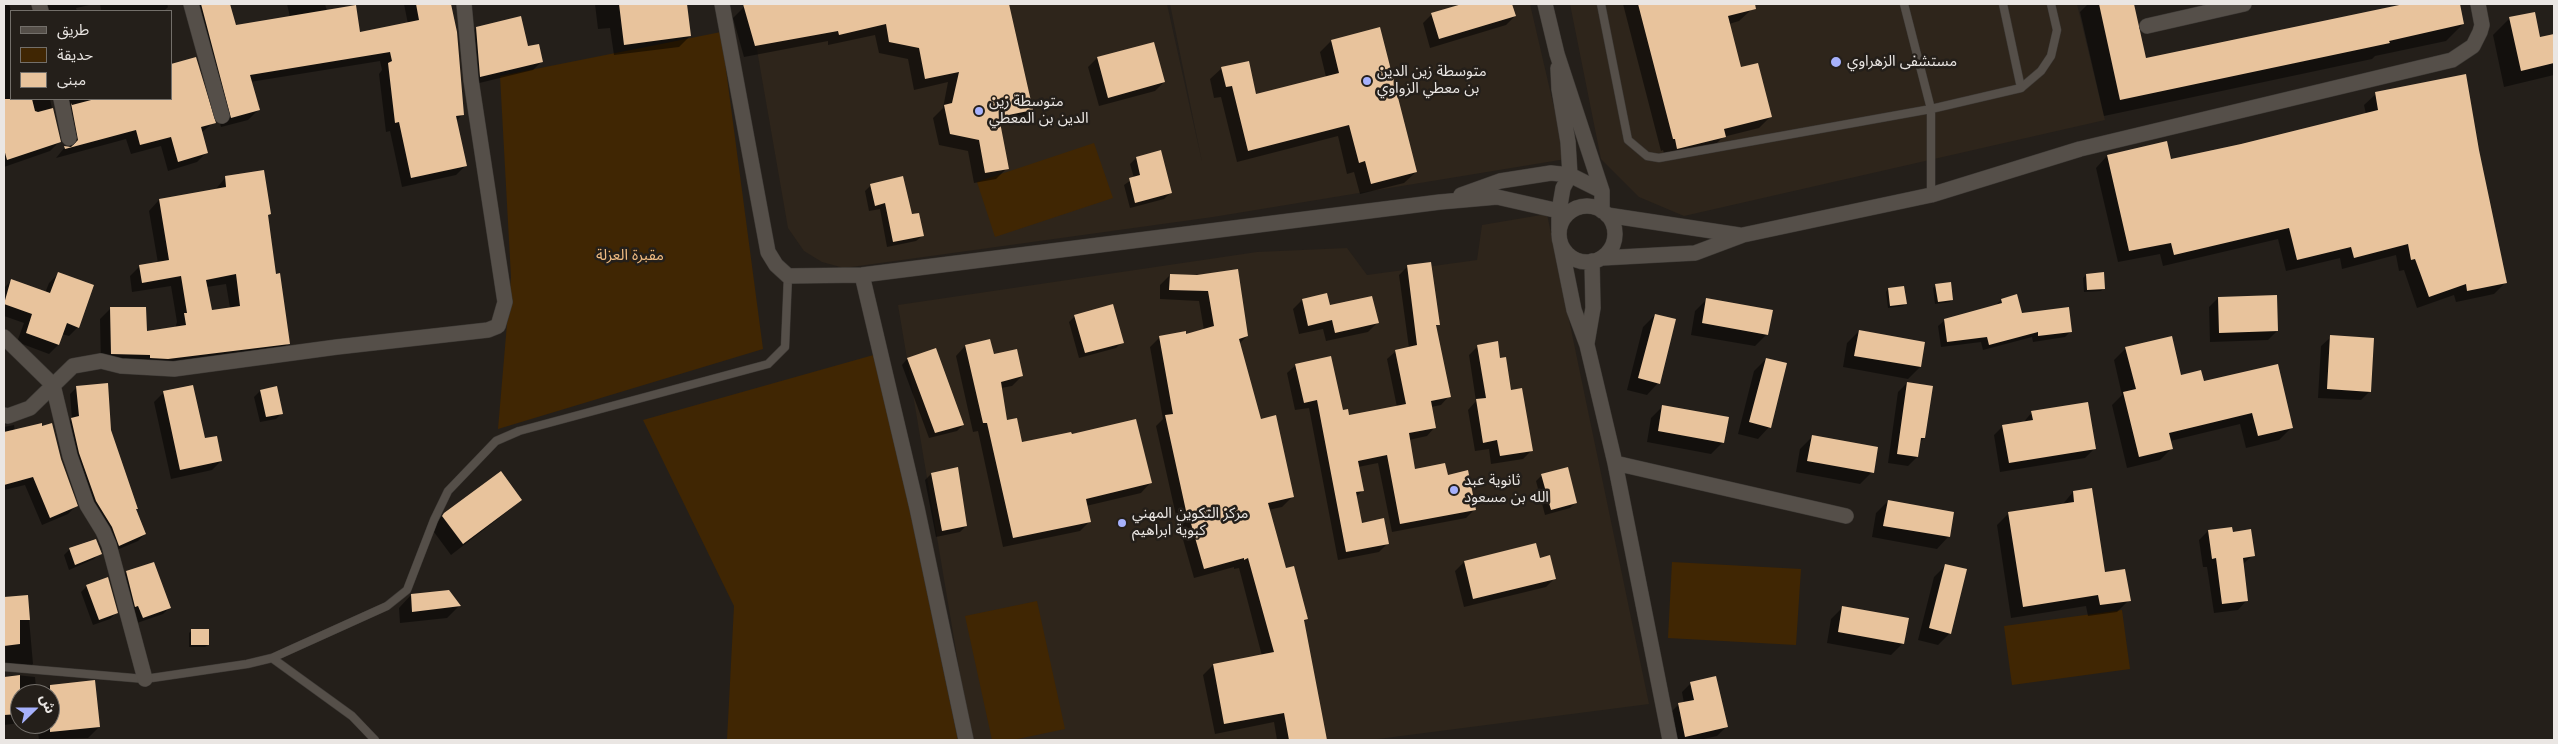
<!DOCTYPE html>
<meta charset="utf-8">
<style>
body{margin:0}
#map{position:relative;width:2558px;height:744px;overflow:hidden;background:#241f1a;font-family:Poppins,"Noto Sans Arabic",sans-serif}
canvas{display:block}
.frame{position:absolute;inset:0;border:5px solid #eae6e3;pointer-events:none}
.legend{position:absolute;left:10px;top:10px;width:162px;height:90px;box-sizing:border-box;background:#241f1a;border:1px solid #736f6a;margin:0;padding:6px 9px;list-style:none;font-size:15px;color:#eae6e3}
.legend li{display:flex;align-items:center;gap:10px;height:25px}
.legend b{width:25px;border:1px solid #736f6a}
.north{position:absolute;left:10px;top:684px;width:50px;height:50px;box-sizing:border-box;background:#241f1a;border:1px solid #736f6a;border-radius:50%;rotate:68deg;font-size:14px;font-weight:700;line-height:20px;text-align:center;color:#eae6e3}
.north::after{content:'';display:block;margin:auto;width:18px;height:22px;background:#a6b1fc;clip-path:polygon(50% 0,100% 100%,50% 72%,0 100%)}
</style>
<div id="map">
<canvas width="2558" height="744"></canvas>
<div class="frame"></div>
<ul class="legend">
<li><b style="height:6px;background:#554f49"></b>طريق</li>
<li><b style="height:14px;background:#402603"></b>حديقة</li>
<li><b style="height:14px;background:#e8c39c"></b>مبنى</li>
</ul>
<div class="north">ش</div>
</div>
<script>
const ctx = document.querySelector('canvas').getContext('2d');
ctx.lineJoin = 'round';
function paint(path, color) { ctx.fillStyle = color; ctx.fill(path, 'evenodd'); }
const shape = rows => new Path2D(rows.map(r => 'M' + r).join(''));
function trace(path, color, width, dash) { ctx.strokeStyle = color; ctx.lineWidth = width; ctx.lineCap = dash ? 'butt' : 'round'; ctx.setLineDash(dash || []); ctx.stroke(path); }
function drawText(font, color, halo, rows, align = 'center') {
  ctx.font = font + ' Poppins,"Noto Sans Arabic",sans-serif'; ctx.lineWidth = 5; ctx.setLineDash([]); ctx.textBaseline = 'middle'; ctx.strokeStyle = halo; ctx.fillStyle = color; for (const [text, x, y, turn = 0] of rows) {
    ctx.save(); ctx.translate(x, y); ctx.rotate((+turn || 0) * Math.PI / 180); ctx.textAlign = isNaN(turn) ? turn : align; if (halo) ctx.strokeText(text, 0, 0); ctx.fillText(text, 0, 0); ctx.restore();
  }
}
const built = shape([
 [749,4,1167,4,1202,162,1170,4,1530,4,1566,159,1213,217,844,268,822,262,804,251,788,228],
 [1570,4,2077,4,2105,120,1684,216,1639,197,1601,159],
 [1547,214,1649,704,1370,740,971,740,898,305,1257,252,1347,248,1367,275,1477,260,1482,225]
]);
const green = shape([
 [721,32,763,349,498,429,511,277,500,76],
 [1094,143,1113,198,995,237,977,182],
 [877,354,958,740,727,740,734,606,643,420],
 [1672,562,1801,569,1796,645,1668,638],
 [1037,601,1065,729,1013,740,992,740,965,616],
 [2122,610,2130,669,2012,685,2004,626]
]);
const shadow = shape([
 [4,4,9,4,11,11,11,99,171,99,214,122,201,133,207,152,197,162,168,171,161,146,131,154,126,139,56,158,65,147,69,148,61,107,54,100,50,99,59,142,50,151,4,167],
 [31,4,94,4,76,8,77,11,38,11],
 [100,4,167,4,168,7,164,11,101,11],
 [191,4,228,4,235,27,290,17,287,4,325,4,327,11,359,33,408,24,404,4,450,4,456,32,462,115,456,121,466,165,456,175,402,187,390,131,386,132,379,74,382,70,380,61,250,82,258,110,248,120,221,127,191,11],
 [595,4,686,4,690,36,679,47,614,55,610,28,598,29],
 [755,4,1008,4,1032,109,1020,121,1000,125,1007,168,996,179,974,183,968,151,939,145,933,118,943,108,948,82,914,90,908,59,879,53,875,35,828,45,828,41,744,57,733,18,744,7],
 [1467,4,1511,4,1515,16,1506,25,1430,48,1423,23,1432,14],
 [1623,4,1749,4,1751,10,1739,21,1729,24,1740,69,1771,116,1759,128,1723,137,1712,148,1666,160,1663,150,1661,151],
 [2088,4,2133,4,2145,60,2406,4,2458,4,2463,24,2446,41,2375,56,2372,59,2104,116,2080,12],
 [2510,18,2539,39,2554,36,2554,75,2504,87,2493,35],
 [476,28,527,47,542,61,533,70,471,85,467,38],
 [1331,41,1416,172,1404,183,1360,194,1354,172,1347,174,1338,136,1237,162,1221,97,1214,98,1210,79,1222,68,1255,95,1326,77,1320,52],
 [1154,44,1164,82,1155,91,1099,106,1088,67,1097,58],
 [2376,94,2478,150,2506,282,2494,294,2456,302,2454,295,2417,308,2404,270,2399,271,2396,255,2342,269,2340,258,2286,271,2278,239,2163,266,2160,254,2118,262,2096,168,2107,156,2170,161,2241,146,2366,114,2364,105],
 [1160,152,1170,193,1164,199,1130,208,1124,185,1134,178,1130,164,1136,158],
 [225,178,269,214,267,216,275,275,288,343,278,354,157,369,101,364,100,319,110,309,145,308,146,332,175,328,177,322,171,286,132,292,130,276,140,266,158,263,149,211,159,200,215,190],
 [226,284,230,308,211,311,207,287],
 [871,185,911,216,922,236,916,241,887,247,880,209,869,211,865,191],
 [1408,266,1438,324,1435,327,1449,396,1441,405,1431,407,1435,427,1427,436,1409,440,1414,471,1475,509,1466,518,1392,532,1378,463,1358,467,1362,491,1355,498,1361,524,1387,544,1379,552,1338,560,1309,408,1295,410,1287,373,1296,365,1348,417,1397,407,1387,359,1396,351,1409,348,1399,275],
 [58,274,78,327,69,336,62,334,58,345,49,354,17,342,24,323,4,316,4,288,12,280,45,293,49,283],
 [1170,275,1197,276,1247,336,1239,344,1260,420,1292,497,1282,507,1268,510,1285,569,1307,619,1303,622,1326,740,1277,740,1274,722,1215,734,1203,675,1213,665,1262,656,1239,568,1234,569,1234,567,1194,578,1180,529,1179,529,1156,426,1163,419,1150,347,1160,337,1185,335,1204,330,1199,301,1160,299,1160,285],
 [2086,275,2104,288,2101,291,2084,292,2083,278],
 [1936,285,1952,299,1950,302,1935,304,1933,288],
 [1888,289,1905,304,1903,306,1888,308,1886,292],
 [2218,298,2277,331,2268,340,2210,342,2209,307],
 [1707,299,1767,334,1755,346,1691,335,1695,311],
 [1302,300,1329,307,1377,323,1368,332,1326,341,1323,329,1299,334,1293,309],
 [2001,300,2021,315,2071,331,2065,337,2033,342,2032,337,1983,350,1981,342,1941,347,1938,326,1945,320,1995,306],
 [1655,315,1658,383,1647,395,1627,390,1643,327],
 [1075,316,1122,342,1116,348,1079,358,1069,322],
 [1859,331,1924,343,1920,367,1908,379,1843,367,1847,343],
 [2331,337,2370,391,2361,400,2318,398,2321,346],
 [989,341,993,356,1022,376,1012,386,1001,388,1006,422,1021,443,1150,483,1141,493,1086,506,1089,522,1080,531,1003,547,978,431,973,432,956,356,965,346],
 [1478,346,1499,359,1532,450,1523,459,1491,464,1489,449,1475,451,1468,410,1476,401,1469,355],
 [2126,348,2180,376,2203,383,2291,428,2279,440,2246,448,2240,424,2170,441,2172,448,2160,460,2127,468,2112,405,2122,395,2114,360],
 [935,349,963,425,957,431,929,438,902,365,907,359],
 [1766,359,1769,427,1758,439,1738,434,1754,371],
 [1907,383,1924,438,1919,443,1917,457,1908,466,1888,463,1898,392],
 [77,387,110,431,135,510,145,534,138,541,112,552,64,426,72,419,70,394],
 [276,388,282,413,276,419,260,422,254,397,260,391],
 [163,393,221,461,212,470,171,479,154,402],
 [1663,406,1723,442,1711,454,1647,442,1651,418],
 [2032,412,2094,449,2085,458,2000,472,1994,435,2003,426,2023,423],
 [14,425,15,431,60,459,76,506,68,514,42,525,25,485,4,490,4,427],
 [1812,437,1872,472,1860,484,1796,472,1800,449],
 [931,474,966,526,960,532,936,537,925,480],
 [1542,475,1576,502,1570,508,1545,515,1536,481],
 [2073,492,2104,573,2129,600,2117,612,2088,616,2086,606,2011,618,1997,525,2009,513,2062,505],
 [520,500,508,511,451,555,431,528,444,514],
 [1888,501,1953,513,1948,537,1937,549,1872,537,1876,513],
 [2208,531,2232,533,2253,555,2242,565,2247,600,2238,610,2214,613,2207,567,2203,567,2199,540],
 [70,549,100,553,94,559,69,570,64,555],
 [1539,559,1555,578,1546,587,1464,607,1455,571,1464,562],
 [1946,565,1950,633,1938,645,1918,640,1934,577],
 [126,572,169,608,163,614,137,623,120,578],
 [87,586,116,613,110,619,93,625,81,592],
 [448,591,459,606,447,618,400,623,399,608,410,596],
 [27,596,33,664,24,672,6,671,4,599],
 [1843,607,1903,643,1891,655,1827,643,1831,619],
 [192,630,208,645,205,647,189,647,189,633],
 [16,675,35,677,36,688,94,682,99,727,88,738,39,740,37,724,50,724,50,694,20,694,20,723,4,725,4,677],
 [1691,683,1726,727,1717,736,1699,740,1675,740,1669,714,1678,705,1684,703,1682,692]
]);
const building = shape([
 [201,4,230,4,236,25,356,5,360,32,419,20,416,4,451,4,457,32,464,115,456,116,467,166,411,178,399,122,395,123,388,63,392,61,390,52,250,75,260,110,231,118],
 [619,4,687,4,691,36,624,45],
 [743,4,1009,4,1033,110,999,117,1009,169,985,173,979,140,950,134,944,105,952,103,959,72,925,79,919,48,889,42,886,24,839,35,838,31,755,46],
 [1462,4,1512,4,1516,16,1439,39,1431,13],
 [1638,4,1755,4,1756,9,1728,16,1741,67,1758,63,1772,117,1724,129,1726,137,1677,149,1675,139,1673,139],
 [2099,4,2134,4,2146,58,2404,4,2460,4,2464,24,2389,41,2390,43,2120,100],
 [2535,12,2540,37,2554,34,2554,63,2521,71,2509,17],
 [521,16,528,46,539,44,543,62,480,77,476,27],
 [1380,27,1417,172,1371,184,1365,161,1359,163,1349,125,1248,151,1232,86,1226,87,1221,67,1249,61,1256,94,1339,73,1331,40],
 [1154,42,1165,82,1108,98,1097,57],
 [196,57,216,123,201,127,208,153,178,162,171,137,140,145,136,130,65,149,64,146,71,147,78,140,71,103,72,105,95,99,171,99,171,64],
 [2466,74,2479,150,2507,283,2467,291,2466,284,2429,297,2415,259,2411,260,2408,244,2354,258,2351,247,2297,260,2289,228,2174,255,2171,243,2129,251,2107,155,2167,141,2171,159,2241,144,2378,110,2375,92],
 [4,99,32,99,35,111,38,112,53,108,61,142,7,160,4,149],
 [1161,150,1172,193,1135,203,1129,178,1140,175,1136,157],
 [264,170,271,214,268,215,276,274,280,273,290,344,168,359,150,358,150,355,111,354,110,307,146,307,147,331,186,325,184,313,187,313,181,276,142,283,139,265,169,260,159,199,226,187,225,176],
 [236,274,240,306,212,310,206,280],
 [903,176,912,214,919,213,924,236,893,242,885,203,875,206,870,184],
 [1431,262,1440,325,1436,325,1451,397,1431,401,1436,428,1409,433,1415,469,1445,463,1448,475,1468,470,1476,510,1400,524,1387,455,1358,461,1364,491,1356,492,1362,523,1384,518,1389,544,1346,552,1317,400,1304,403,1295,364,1331,356,1343,410,1348,409,1349,415,1406,404,1395,350,1417,345,1407,265],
 [1238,269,1248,336,1239,339,1261,419,1276,415,1294,497,1268,503,1286,568,1294,566,1308,619,1304,620,1327,740,1289,740,1284,713,1224,724,1213,664,1274,652,1248,558,1244,560,1244,558,1204,569,1190,520,1188,520,1165,415,1173,414,1159,336,1186,331,1186,334,1214,326,1208,291,1169,290,1170,274,1197,275],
 [58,272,94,285,79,328,67,323,59,345,26,333,32,314,4,304,11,279,50,293],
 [2104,272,2105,289,2087,290,2086,274],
 [1951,282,1953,300,1938,302,1935,284],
 [1904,286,1907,304,1890,306,1888,288],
 [1327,293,1330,305,1372,296,1379,323,1335,333,1332,320,1308,326,1302,299],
 [2017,294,2022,313,2069,307,2072,332,2038,336,2038,332,1989,345,1987,337,1947,342,1944,319,2002,303,2001,299],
 [2277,295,2278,331,2219,333,2218,297],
 [1706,298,1773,310,1768,335,1702,323],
 [1113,304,1124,343,1085,353,1074,315],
 [1655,314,1676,319,1660,384,1638,378],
 [1859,330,1925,342,1921,367,1854,356],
 [2330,335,2374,338,2371,392,2327,389],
 [2172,336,2181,375,2201,370,2204,381,2278,364,2293,428,2258,436,2252,413,2169,433,2173,449,2139,457,2123,392,2136,389,2125,347],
 [990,339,994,354,1017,349,1023,376,1001,382,1007,420,1017,418,1022,442,1071,432,1072,434,1136,419,1152,483,1086,499,1091,522,1013,538,987,423,983,423,965,345],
 [1498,341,1500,358,1506,357,1511,390,1522,388,1533,451,1500,456,1497,440,1483,443,1476,399,1486,398,1477,345],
 [936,348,964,425,935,433,907,358],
 [1766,358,1787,363,1771,428,1749,422],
 [1907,382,1933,386,1925,438,1921,438,1918,457,1897,454],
 [108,383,111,430,138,509,136,509,146,534,119,546,112,527,96,501,79,453,71,418,79,416,76,386],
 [193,385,205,438,217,436,222,461,180,470,163,391],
 [277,386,283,414,266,417,260,390],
 [2088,402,2096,449,2009,463,2002,425,2033,420,2031,411],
 [1662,405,1729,417,1724,443,1658,431],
 [42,423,42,426,52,423,61,459,78,506,50,518,33,477,4,485,4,432],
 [1812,435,1878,447,1874,473,1807,461],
 [958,467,967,526,942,531,931,473],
 [1568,467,1577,503,1551,510,1541,474],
 [501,471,522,500,463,544,442,516,444,513],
 [2092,488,2105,572,2125,569,2131,601,2100,605,2098,595,2023,607,2008,512,2074,502,2073,491],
 [1888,500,1954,512,1950,537,1883,526],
 [2232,527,2233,532,2251,529,2255,556,2243,558,2248,601,2222,604,2216,558,2212,559,2208,530],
 [96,539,102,554,75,565,69,548],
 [1536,543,1540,558,1550,555,1556,579,1473,599,1464,561],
 [154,562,171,608,143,618,138,606,135,607,126,571],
 [1945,564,1967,569,1951,634,1929,628],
 [108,577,118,613,99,620,86,585],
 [449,590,461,606,412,612,411,594],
 [28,595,30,620,20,620,20,644,4,646,4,597],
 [1842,606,1909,618,1904,644,1838,632],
 [191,629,209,629,209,645,191,645],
 [20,675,20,714,4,715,4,677],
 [1716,676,1728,727,1685,737,1678,703,1694,700,1690,682],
 [95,680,100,727,50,732,50,685]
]);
const service = shape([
 [1601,4,1628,140,1647,156,1659,158,1931,109,2021,88,2041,71,2051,56,2057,30,2051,4],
 [1904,4,1931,109,1931,195],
 [2003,4,2021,88],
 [272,658,352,716,375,740],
 [4,667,145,679,247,664,272,658,387,606,407,590,434,520,448,491,496,441,519,431,768,364,785,347,788,276]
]);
const minor = shape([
 [39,4,41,11],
 [191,4,222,116],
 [722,4,768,252,776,265,788,276,862,275,1440,202,1497,197,1559,211],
 [1545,4,1557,54,1602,191,1602,211],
 [2147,26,2244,4],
 [1558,68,1559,89,1568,142,1570,175,1563,188,1559,211,1559,231],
 [61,99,69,138],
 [1461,195,1500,181,1551,173,1570,175,1602,191],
 '1559 234a28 28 0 1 1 56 0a28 28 0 1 1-56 0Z',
 [1607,215,1739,235],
 [1560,241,1574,310,1587,345,1615,463,1670,740],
 [1602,258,1695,253,1743,235,1931,195,2080,149,2452,60,2473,46,2480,32,2482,25,2478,4],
 [862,275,917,508,966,740],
 [4,337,53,385,70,456,87,505,103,531,109,545,145,679],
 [1587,343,1593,308,1592,261],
 [4,415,8,416,30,408,73,366,101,361,121,366,174,369,337,347,488,330,498,326,505,302,471,80,464,4],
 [1615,463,1846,516]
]);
const markers = [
 [1836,62,6,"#a6b1fc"],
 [1367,81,5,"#a6b1fc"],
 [979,111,5,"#a6b1fc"],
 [1454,490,5,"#a6b1fc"],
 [1122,523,5,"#a6b1fc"]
];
const poiNames = [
 ["مستشفى الزهراوي",1847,62],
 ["متوسطة زين الدين",1377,72],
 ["بن معطي الزواوي",1377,89],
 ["متوسطة زين",989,102],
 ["الدين بن المعطي",989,119],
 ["ثانوية عبد",1464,481],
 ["الله بن مسعود",1464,498],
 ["مركز التكوين المهني",1132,514],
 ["كبوية ابراهيم",1132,531]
];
const parkNames = [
 ["مقبرة العزلة",630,256]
];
paint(built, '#2e251b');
paint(green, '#402603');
paint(shadow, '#0007');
paint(building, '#e8c39c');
trace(service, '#3e3a36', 9);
trace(minor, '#3e3a36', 16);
trace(service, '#554f49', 8);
trace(minor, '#554f49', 15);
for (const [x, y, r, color] of markers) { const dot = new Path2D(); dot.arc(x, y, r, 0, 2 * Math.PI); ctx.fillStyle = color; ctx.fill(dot); trace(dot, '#241f1a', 2); }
drawText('15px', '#eae6e3', '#241f1a', poiNames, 'left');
drawText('15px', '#f1bc82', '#241f1a', parkNames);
</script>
